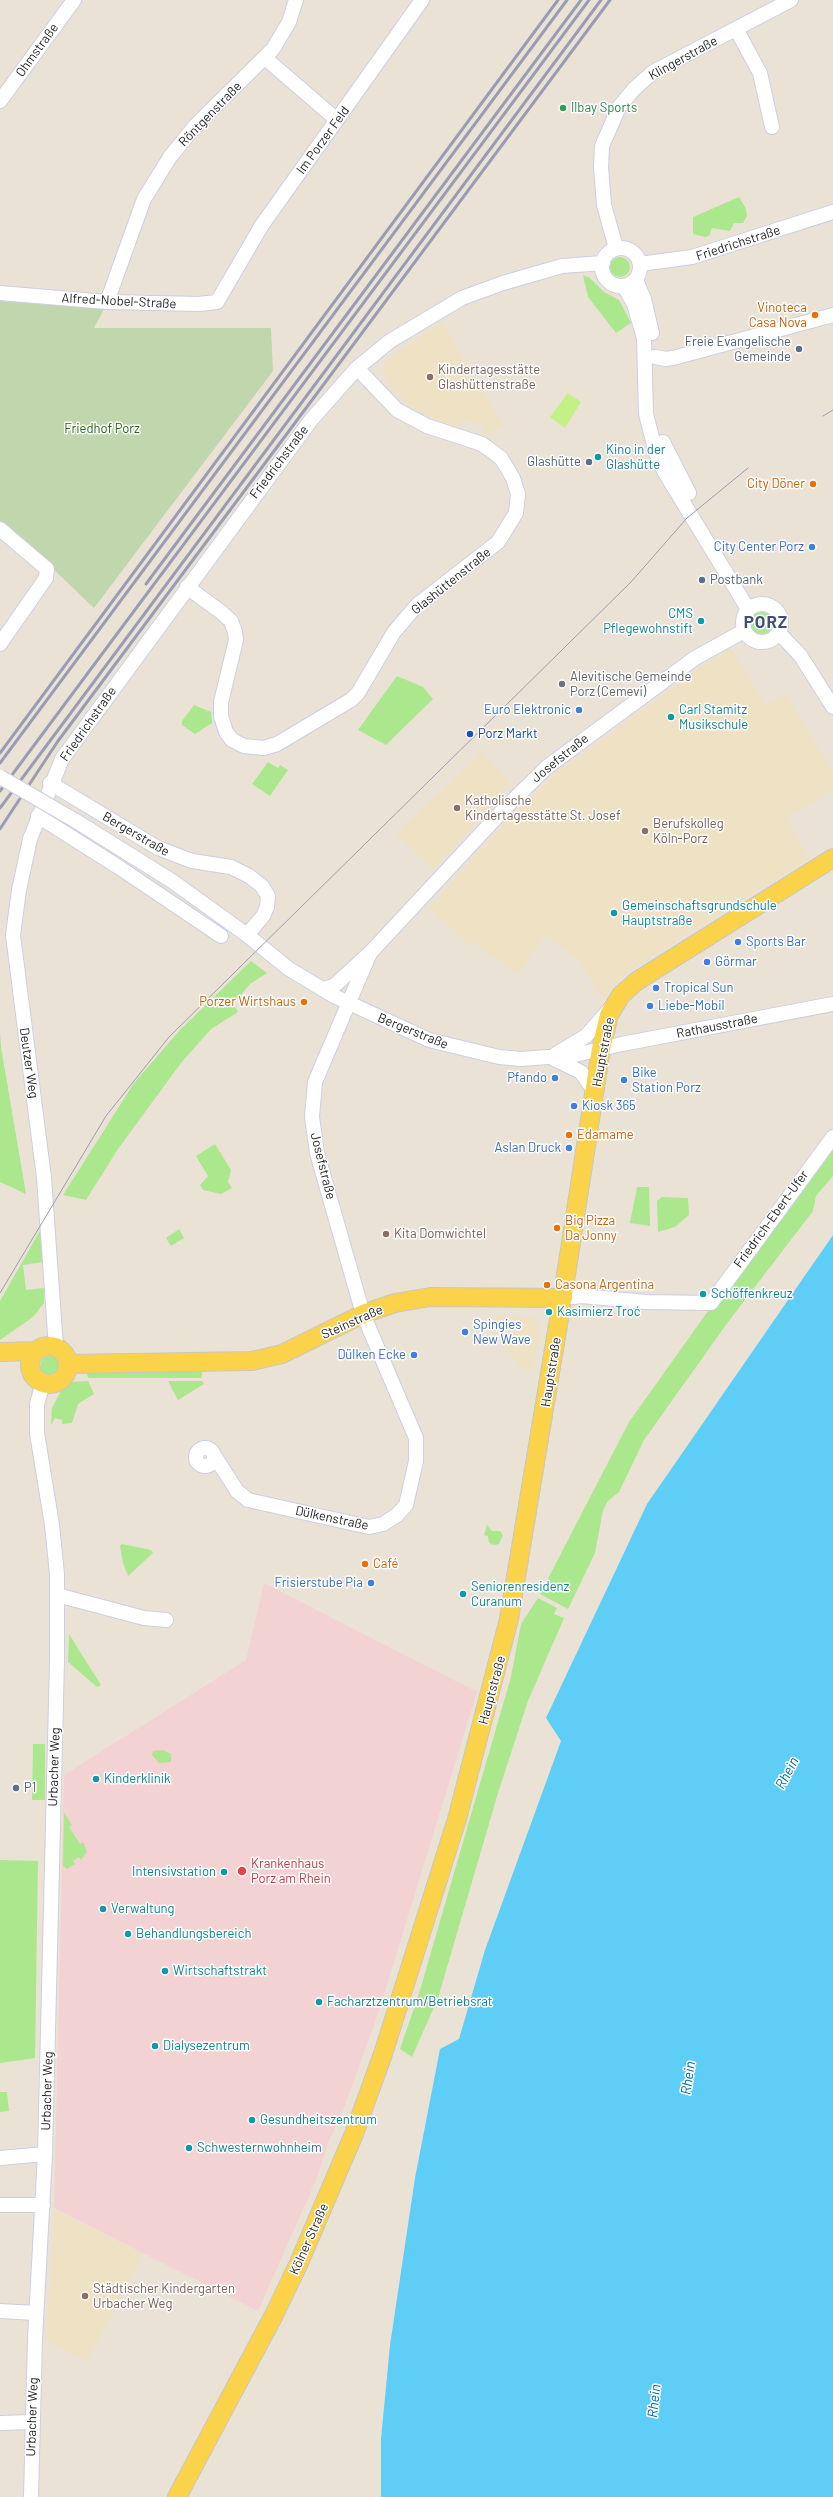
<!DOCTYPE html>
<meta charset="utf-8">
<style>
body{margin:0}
canvas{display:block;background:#ebe2d6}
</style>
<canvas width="833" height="2497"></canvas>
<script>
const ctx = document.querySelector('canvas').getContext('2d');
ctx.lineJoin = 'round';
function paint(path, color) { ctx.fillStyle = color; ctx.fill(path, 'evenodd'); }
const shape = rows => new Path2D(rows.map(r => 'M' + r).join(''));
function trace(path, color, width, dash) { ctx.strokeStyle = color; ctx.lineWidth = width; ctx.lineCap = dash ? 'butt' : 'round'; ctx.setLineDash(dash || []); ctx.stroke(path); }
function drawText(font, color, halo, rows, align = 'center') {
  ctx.font = font + ' Barlow,sans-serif'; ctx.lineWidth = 3; ctx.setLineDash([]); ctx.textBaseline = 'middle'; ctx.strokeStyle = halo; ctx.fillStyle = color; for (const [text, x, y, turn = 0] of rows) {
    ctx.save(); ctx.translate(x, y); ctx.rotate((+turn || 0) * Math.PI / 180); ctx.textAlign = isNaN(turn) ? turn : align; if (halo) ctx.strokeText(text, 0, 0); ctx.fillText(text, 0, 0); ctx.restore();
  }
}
const education = shape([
 [442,322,503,425,485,436,482,435,485,426,463,419,460,428,419,413,407,403,387,381,383,373,384,364,388,359],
 [731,649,766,705,785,693,833,773,833,790,786,819,810,858,628,971,603,998,577,958,545,936,518,974,472,942,469,944,429,908,514,813,555,774,702,667],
 [482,752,511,784,433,869,396,835],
 [492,1315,531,1317,537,1320,540,1327,533,1370,521,1368,515,1361,498,1334],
 [55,2209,143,2253,87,2361,46,2340]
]);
const medical = shape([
 [264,1583,477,1692,378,2014,344,2108,328,2143,317,2178,258,2311,54,2208,64,1775,246,1660]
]);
const green = shape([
 [739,197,746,209,747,216,743,223,734,223,730,231,712,228,709,236,705,237,693,234,693,217],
 '610 267a10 10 0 1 1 20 0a10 10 0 1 1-20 0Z',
 [583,275,590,278,604,292,619,300,631,323,616,333,588,297],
 '751 623a11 11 0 1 1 22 0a11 11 0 1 1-22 0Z',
 [397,676,423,687,433,699,386,745,358,730],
 [194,705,211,712,212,723,195,734,182,725,182,721],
 [268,762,278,768,280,765,288,770,270,796,252,784],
 [251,961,267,973,250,984,233,1004,238,1012,211,1029,181,1063,118,1149,86,1200,63,1195,134,1083,180,1030],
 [0,1031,1,1047,26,1194,0,1182],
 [215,1144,231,1170,228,1182,232,1188,221,1194,203,1190,200,1185,208,1176,196,1156],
 [833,1147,833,1176,816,1196,813,1211,728,1322,644,1440,619,1492,608,1501,603,1510,595,1553,568,1609,540,1594,629,1422,713,1304],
 [637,1187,649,1187,650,1226,630,1223],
 [662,1197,688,1198,689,1215,675,1227,658,1232,657,1201],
 [41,1229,43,1262,23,1265,26,1290,44,1288,44,1303,33,1317,0,1340,0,1301],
 [179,1229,184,1238,171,1246,166,1238],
 '40 1366a10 10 0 1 1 20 0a10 10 0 1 1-20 0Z',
 [158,1369,162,1372,202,1372,202,1378,88,1378,87,1373],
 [88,1381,94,1394,78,1404,72,1423,62,1424,62,1420,55,1418,51,1425,52,1408,61,1391,71,1382],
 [168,1381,202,1381,204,1384,178,1400],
 [487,1525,492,1531,500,1531,503,1535,499,1544,494,1545,489,1543,488,1536,484,1535],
 [122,1544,151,1550,153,1553,128,1576,123,1563,120,1546],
 [538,1598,557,1608,554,1614,564,1618,528,1701,498,1793,438,1998,412,2057,400,2049,418,1997,511,1677,521,1624],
 [69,1634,101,1685,97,1687,68,1662],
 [33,1744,45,1744,45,1800,32,1800],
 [163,1750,171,1754,171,1762,159,1763,152,1755,153,1751],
 [64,1813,72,1825,69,1827,80,1844,83,1842,87,1852,81,1860,79,1857,73,1861,75,1864,67,1869,63,1866],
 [0,1860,38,1861,35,2058,0,2063],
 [0,2092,7,2092,9,2111,0,2112]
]);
const cemetery = shape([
 [0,301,104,309,94,328,271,328,273,371,94,608,51,567,0,524]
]);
const pitch = shape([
 [568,393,581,402,565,428,550,417]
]);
const water = shape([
 [833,1235,833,2497,381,2497,381,2439,390,2345,415,2178,440,2049,459,2039,485,1950,561,1741,546,1718,647,1504]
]);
const minor = shape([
 [736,29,760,73,772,127],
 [265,58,337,120],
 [0,101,74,0],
 '602 267a19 19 0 1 1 38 0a19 19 0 1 1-38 0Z',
 [616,248,604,205,601,167,602,146,619,107,634,89,653,72,791,0],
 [640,264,692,257,833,212],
 [636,280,644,299,652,333],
 [624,286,634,304,644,338,646,414,656,453,664,471,748,609],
 [0,293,107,302,199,304,217,302,262,225,422,0],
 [107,302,144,199,170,157,195,126,273,49,289,22,296,0],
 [655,357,666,359,673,358,833,315],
 [663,442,689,493],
 [0,529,47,569,46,578,0,644],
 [187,587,221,612,231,621,235,632,236,640,221,702,221,716,226,732,232,740,244,746,264,748,277,744,351,700,358,693,394,632,417,605,498,542,516,513,518,494,513,478,501,458,482,444,427,426,397,410,357,368],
 '743 623a19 19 0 1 1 38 0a19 19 0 1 1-38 0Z',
 [779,633,800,655,833,707],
 [50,783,158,848,192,861,231,867,249,876,262,886,268,896,267,907,263,916,247,935],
 [38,816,120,868,221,936],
 [172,881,247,935,289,969,334,996,429,1040,499,1057,521,1059,575,1055,622,1044,833,1004],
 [322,989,334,986,370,953,505,808,547,767,695,658,744,631],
 [556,1054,586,1036,610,1009],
 [554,1059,581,1072,595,1092],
 [563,1298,582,1296,646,1302,711,1303,833,1137],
 [56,1347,44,1178,13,935,19,890,30,839,62,759,311,420,357,368,390,341,462,298,503,283,562,266,603,263],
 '196 1457a9 9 0 1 1 18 0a9 9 0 1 1-18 0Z',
 [214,1455,237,1491,248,1500,369,1527,383,1524,397,1515,406,1505,416,1461,416,1438,363,1314,317,1153,312,1117,315,1082,370,953],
 [57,1595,144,1618,166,1620],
 [0,2158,45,2154],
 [0,2205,43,2205],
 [0,2311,36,2313],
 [0,2423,31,2422],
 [31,2497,35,2339,45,2154,57,1660,57,1574,52,1525,37,1433,37,1404,43,1383]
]);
const major = shape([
 '30 1365a19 19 0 1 1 38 0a19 19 0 1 1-38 0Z',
 [0,1352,37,1351],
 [68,1364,252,1361,282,1354,363,1314,395,1303,430,1297,563,1298],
 [177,2497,274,2315,298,2265,354,2134,383,2054,457,1819,509,1619,561,1307,601,1049,609,1015,621,995,637,981,833,858]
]);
const tram = shape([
 [823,416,833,410],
 [0,1293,106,1116,169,1037,631,582,687,518,748,468]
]);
const rail = shape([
 [146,584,581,0],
 [0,753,558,0],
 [0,763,567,0],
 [0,791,589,0],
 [0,808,601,0],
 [0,829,58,741,610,0]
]);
const minorBridge = shape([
 [0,777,76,821,172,881]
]);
const markers = [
 [563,108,4,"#2e9e5b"],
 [815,315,4,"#e8710a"],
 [799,349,4,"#5c6f8a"],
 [430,377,4,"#8d6e63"],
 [598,457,4,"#0f9aa8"],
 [589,462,4,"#5c6f8a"],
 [813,484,4,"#e8710a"],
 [812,547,4,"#3f7fe0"],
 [702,580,4,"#5c6f8a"],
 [701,621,4,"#0f9aa8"],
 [562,684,4,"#6b7280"],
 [579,710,4,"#3f7fe0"],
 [671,717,4,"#0f9aa8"],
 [470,734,4,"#1a4fb4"],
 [457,808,4,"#8d6e63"],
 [645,831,4,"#8d6e63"],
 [614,913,4,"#0f9aa8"],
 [738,942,4,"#3f7fe0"],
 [707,962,4,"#3f7fe0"],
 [656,988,4,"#3f7fe0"],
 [304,1002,4,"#e8710a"],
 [650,1006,4,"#3f7fe0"],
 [555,1078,4,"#3f7fe0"],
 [624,1080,4,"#3f7fe0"],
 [574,1106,4,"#3f7fe0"],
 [569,1135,4,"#e8710a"],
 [569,1148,4,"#3f7fe0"],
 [557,1228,4,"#e8710a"],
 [386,1234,4,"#8d6e63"],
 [547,1285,4,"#e8710a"],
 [703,1294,4,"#0f9aa8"],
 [549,1312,4,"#0f9aa8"],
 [465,1332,4,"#3f7fe0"],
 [414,1355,4,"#3f7fe0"],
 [365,1564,4,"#e8710a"],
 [371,1583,4,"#3f7fe0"],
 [463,1594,4,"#0f9aa8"],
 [96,1779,4,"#0f9aa8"],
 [16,1788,4,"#5c6f8a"],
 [242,1871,5,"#e0444e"],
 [224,1872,4,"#0f9aa8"],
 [103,1909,4,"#0f9aa8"],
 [128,1934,4,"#0f9aa8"],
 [165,1971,4,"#0f9aa8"],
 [319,2002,4,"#0f9aa8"],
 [155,2046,4,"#0f9aa8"],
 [252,2120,4,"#0f9aa8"],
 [189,2148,4,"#0f9aa8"],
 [85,2296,4,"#8d6e63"]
];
const streetNames = [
 ["Ohmstraße",37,50,-54],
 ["Klingerstraße",683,58,-29],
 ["Röntgenstraße",210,114,-46],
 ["Im Porzer Feld",323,140,-54],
 ["Friedrichstraße",738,243,-18],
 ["Alfred-Nobel-Straße",119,301,3],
 ["Friedrichstraße",279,462,-53],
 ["Glashüttenstraße",451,581,-39],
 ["Friedrichstraße",88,724,-55],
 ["Josefstraße",560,758,-39],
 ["Bergerstraße",136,834,30],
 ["Rathausstraße",717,1026,-11],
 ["Bergerstraße",413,1031,22],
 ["Hauptstraße",603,1052,-79],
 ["Deutzer Weg",29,1063,82],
 ["Josefstraße",323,1166,76],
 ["Friedrich-Ebert-Ufer",771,1219,-54],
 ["Steinstraße",352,1322,-24],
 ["Hauptstraße",551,1372,-81],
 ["Dülkenstraße",332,1518,12],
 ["Hauptstraße",492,1690,-75],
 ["Urbacher Weg",54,1767,-88],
 ["Urbacher Weg",47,2091,-88],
 ["Kölner Straße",309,2239,-66],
 ["Urbacher Weg",32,2417,-88]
];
const leisureNames = [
 ["Ilbay Sports",571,108]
];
const foodNames = [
 ["Vinoteca",807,308,"right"],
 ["Casa Nova",807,323,"right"],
 ["City Döner",805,484,"right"],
 ["Porzer Wirtshaus",296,1002,"right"],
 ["Edamame",577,1135],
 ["Big Pizza",565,1221],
 ["Da Jonny",565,1236],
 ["Casona Argentina",555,1285],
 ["Café",373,1564]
];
const serviceNames = [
 ["Freie Evangelische",791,342],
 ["Gemeinde",791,357],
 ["Glashütte",581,462],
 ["Postbank",710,580,"left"],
 ["P1",24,1788,"left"]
];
const educationNames = [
 ["Kindertagesstätte",438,370],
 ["Glashüttenstraße",438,385],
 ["Katholische",465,801],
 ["Kindertagesstätte St. Josef",465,816],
 ["Berufskolleg",653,824],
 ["Köln-Porz",653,839],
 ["Kita Domwichtel",394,1234],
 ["Städtischer Kindergarten",93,2289],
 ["Urbacher Weg",93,2304]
];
const parkNames = [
 ["Friedhof Porz",102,429]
];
const cultureNames = [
 ["Kino in der",606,450],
 ["Glashütte",606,465],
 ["CMS",693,614,"right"],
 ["Pflegewohnstift",693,629,"right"],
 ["Carl Stamitz",679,710],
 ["Musikschule",679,725],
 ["Gemeinschaftsgrundschule",622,906],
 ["Hauptstraße",622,921],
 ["Schöffenkreuz",711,1294],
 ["Kasimierz Troć",557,1312],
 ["Seniorenresidenz",471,1587],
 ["Curanum",471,1602],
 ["Kinderklinik",104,1779],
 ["Intensivstation",216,1872,"right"],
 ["Verwaltung",111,1909],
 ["Behandlungsbereich",136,1934],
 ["Wirtschaftstrakt",173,1971],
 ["Facharztzentrum/Betriebsrat",327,2002],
 ["Dialysezentrum",163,2046],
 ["Gesundheitszentrum",260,2120],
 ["Schwesternwohnheim",197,2148]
];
const shopNames = [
 ["City Center Porz",804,547,"right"],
 ["Euro Elektronic",571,710,"right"],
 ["Sports Bar",746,942],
 ["Görmar",715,962],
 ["Tropical Sun",664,988],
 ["Liebe-Mobil",658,1006],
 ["Bike",632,1073],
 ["Station Porz",632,1088],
 ["Pfando",547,1078,"right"],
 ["Kiosk 365",582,1106],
 ["Aslan Druck",561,1148,"right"],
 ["Spingies",473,1325],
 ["New Wave",473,1340],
 ["Dülken Ecke",406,1355,"right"],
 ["Frisierstube Pia",363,1583,"right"]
];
const worshipNames = [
 ["Alevitische Gemeinde",570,677],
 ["Porz (Cemevi)",570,692]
];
const transitNames = [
 ["Porz Markt",478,734]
];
const healthNames = [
 ["Krankenhaus",251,1864],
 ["Porz am Rhein",251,1879]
];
const waterNames = [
 ["Rhein",787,1773,-62],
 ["Rhein",688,2078,-82],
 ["Rhein",654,2401,-84]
];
const districtNames = [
 ["PORZ",766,622]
];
paint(education, '#efe1c3');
paint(medical, '#f3d2d3');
paint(green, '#abe78d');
paint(cemetery, '#c0d6ac');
paint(pitch, '#c3f087');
paint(water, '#5fcef7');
trace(minor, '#cbcfe2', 16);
trace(major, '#c7c7c7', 20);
trace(minor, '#fff', 14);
trace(major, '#fbd34b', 18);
trace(tram, '#999db3', 1);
trace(rail, '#999db3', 3);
trace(minorBridge, '#cbcfe2', 16, []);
trace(minorBridge, '#fff', 14);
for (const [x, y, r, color] of markers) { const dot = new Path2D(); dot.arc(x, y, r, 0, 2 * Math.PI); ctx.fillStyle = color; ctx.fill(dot); trace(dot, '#fff', 1.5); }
drawText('13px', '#262626', '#fff', streetNames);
drawText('13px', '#27864d', '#fff', leisureNames, 'left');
drawText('13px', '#c56008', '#fff', foodNames, 'left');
drawText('13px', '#4e5e75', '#fff', serviceNames, 'right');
drawText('13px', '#785e54', '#fff', educationNames, 'left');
drawText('13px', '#246713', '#fff', parkNames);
drawText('13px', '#0d838f', '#fff', cultureNames, 'left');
drawText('13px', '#366cbe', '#fff', shopNames, 'left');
drawText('13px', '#5b616d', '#fff', worshipNames, 'left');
drawText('13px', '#164399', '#fff', transitNames, 'left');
drawText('13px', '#be3a42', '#fff', healthNames, 'left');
drawText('italic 14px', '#03679e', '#fff', waterNames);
ctx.letterSpacing = '1px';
drawText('bold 17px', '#444d7a', '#fff', districtNames);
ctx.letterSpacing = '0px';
</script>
